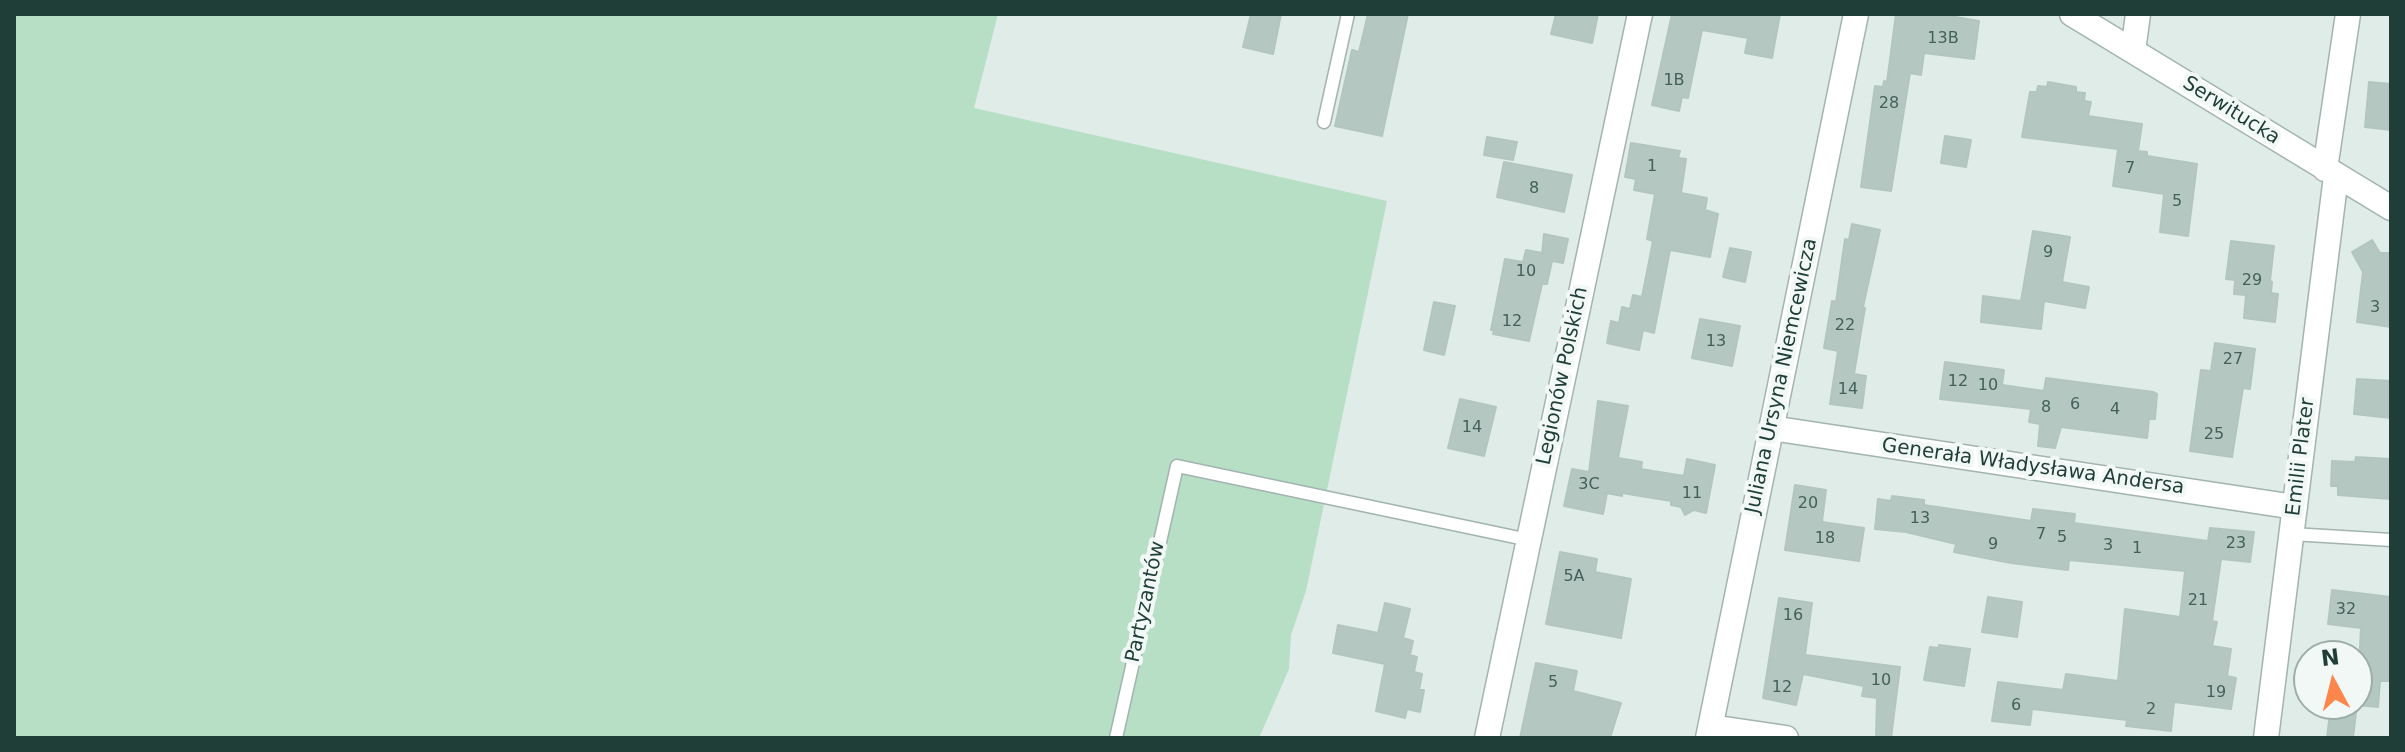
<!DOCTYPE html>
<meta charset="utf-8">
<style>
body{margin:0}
#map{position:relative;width:2405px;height:752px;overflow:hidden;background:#e0ece8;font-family:"DejaVu Sans",sans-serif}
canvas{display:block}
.frame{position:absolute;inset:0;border:16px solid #1f3e38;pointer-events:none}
.north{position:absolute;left:2293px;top:640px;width:80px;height:80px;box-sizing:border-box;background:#f1f8f5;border:2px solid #9daea9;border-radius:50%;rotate:353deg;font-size:22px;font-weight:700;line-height:32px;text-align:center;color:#1f3e38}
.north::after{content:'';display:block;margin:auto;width:28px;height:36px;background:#fd864d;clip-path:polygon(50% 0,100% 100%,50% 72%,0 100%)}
</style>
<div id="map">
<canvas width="2405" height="752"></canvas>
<div class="frame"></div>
<div class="north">N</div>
</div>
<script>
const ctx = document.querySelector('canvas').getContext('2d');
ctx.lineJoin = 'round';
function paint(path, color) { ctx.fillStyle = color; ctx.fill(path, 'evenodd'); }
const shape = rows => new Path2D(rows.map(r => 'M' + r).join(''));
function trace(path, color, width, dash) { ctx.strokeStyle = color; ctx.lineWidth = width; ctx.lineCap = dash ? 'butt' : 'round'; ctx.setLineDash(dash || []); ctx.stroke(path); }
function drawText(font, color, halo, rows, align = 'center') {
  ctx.font = font + ' "DejaVu Sans",sans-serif'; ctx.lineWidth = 8; ctx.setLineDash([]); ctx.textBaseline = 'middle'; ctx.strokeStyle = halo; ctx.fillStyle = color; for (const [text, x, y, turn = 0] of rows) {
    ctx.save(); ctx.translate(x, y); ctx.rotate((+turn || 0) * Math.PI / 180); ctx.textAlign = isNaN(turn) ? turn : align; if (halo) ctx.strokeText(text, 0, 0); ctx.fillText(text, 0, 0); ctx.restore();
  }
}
const green = shape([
 [14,14,998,14,974,108,1387,201,1306,591,1291,635,1289,669,1259,738,14,738]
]);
const building = shape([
 [1251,14,1281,14,1273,54,1243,47,1251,14],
 [1368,14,1408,14,1382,136,1335,126,1352,50,1359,52,1368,14],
 [1556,14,1598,14,1592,43,1551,34,1556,14],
 [1672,14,1780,14,1772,58,1745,53,1748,38,1702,30,1688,98,1682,97,1679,111,1652,105,1672,14],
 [1896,14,1938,14,1979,21,1974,59,1924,53,1921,75,1910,73,1891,191,1861,187,1875,86,1883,87,1884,81,1887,82,1896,14],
 [2048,82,2076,87,2076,92,2085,93,2084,101,2091,102,2088,116,2142,124,2138,151,2147,152,2147,156,2197,164,2188,236,2160,232,2164,194,2113,186,2118,149,2022,137,2030,92,2037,92,2038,86,2047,87,2048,82],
 [2369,82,2391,84,2391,130,2365,127,2369,82],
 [1945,136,1971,140,1966,167,1941,163,1945,136],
 [1487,137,1517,142,1513,160,1484,155,1487,137],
 [1631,143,1680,151,1678,158,1686,159,1681,193,1707,198,1705,210,1718,214,1710,257,1670,250,1654,333,1643,330,1639,350,1607,343,1611,321,1619,323,1622,307,1630,309,1633,295,1642,297,1653,241,1647,239,1655,194,1634,190,1636,179,1625,177,1631,143],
 [1504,162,1572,175,1564,212,1497,197,1504,162],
 [1852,224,1880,230,1863,307,1865,308,1854,374,1866,376,1862,408,1830,404,1838,351,1824,348,1832,301,1836,302,1845,239,1849,240,1852,224],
 [2033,231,2070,237,2062,282,2089,287,2085,308,2044,301,2041,329,1981,322,1983,296,2021,301,2033,231],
 [1544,234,1568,239,1563,263,1552,261,1547,284,1542,284,1529,341,1493,334,1494,330,1491,330,1505,259,1523,262,1526,250,1542,253,1544,234],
 [2372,240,2380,253,2391,253,2391,327,2357,322,2363,272,2352,252,2372,240],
 [2231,241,2274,246,2270,281,2272,282,2271,293,2278,294,2275,322,2244,318,2246,295,2234,294,2235,280,2226,279,2231,241],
 [1730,248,1751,252,1745,282,1723,277,1730,248],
 [1434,302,1455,306,1444,355,1424,350,1434,302],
 [1700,319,1740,326,1732,366,1692,358,1700,319],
 [2215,343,2255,349,2250,389,2243,388,2232,457,2190,451,2201,370,2211,371,2215,343],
 [1945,362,2004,370,2002,385,2044,391,2046,378,2153,392,2157,394,2155,419,2149,419,2147,438,2061,427,2055,448,2038,446,2040,424,2029,422,2031,409,1940,399,1945,362],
 [2357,379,2391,381,2391,418,2354,414,2357,379],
 [1460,399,1496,407,1484,456,1448,448,1460,399],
 [1598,401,1628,406,1618,458,1642,462,1641,469,1684,476,1687,459,1715,465,1706,513,1694,510,1685,515,1681,507,1671,505,1671,501,1622,493,1622,496,1607,493,1603,514,1564,506,1572,469,1589,472,1598,401],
 [2356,457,2391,459,2391,499,2338,495,2338,486,2331,486,2332,461,2355,462,2356,457],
 [1795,485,1826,490,1822,522,1864,528,1859,561,1785,550,1795,485],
 [1892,496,1924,500,1924,505,2031,521,2033,509,2075,514,2074,523,2208,541,2210,528,2254,532,2250,562,2221,559,2212,621,2217,622,2212,646,2231,649,2227,676,2236,678,2231,709,2174,702,2171,731,2126,726,2127,720,2032,709,2030,725,1992,721,1998,682,2063,690,2066,674,2118,681,2125,609,2180,617,2185,571,2069,560,2068,570,2011,563,1954,552,1956,544,1906,532,1875,529,1878,499,1891,501,1892,496],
 [1560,552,1597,559,1595,572,1631,579,1621,638,1546,624,1560,552],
 [2332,590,2391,597,2391,681,2380,681,2378,707,2357,705,2361,628,2328,624,2332,590],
 [1988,597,2022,602,2017,637,1982,632,1988,597],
 [1779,598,1812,603,1805,655,1900,667,1891,738,1876,738,1877,698,1862,696,1864,686,1803,674,1796,705,1763,698,1779,598],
 [1385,603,1410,609,1403,638,1413,641,1410,655,1417,657,1414,672,1422,674,1419,690,1424,690,1420,712,1407,709,1405,718,1376,711,1385,664,1333,653,1338,625,1378,633,1385,603],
 [1939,645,1970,649,1964,686,1924,680,1930,647,1938,648,1939,645],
 [1536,663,1577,671,1573,691,1621,703,1610,738,1520,738,1536,663],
 [2331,704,2357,704,2353,738,2327,738,2331,704]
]);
const lane = shape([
 [1324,122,1348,14],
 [2292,534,2391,540],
 [1116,738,1177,466,1529,540]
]);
const street = shape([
 [2072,14,2391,208],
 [2133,51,2138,14],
 [2325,169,2348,14],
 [1771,428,2295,507],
 [1711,727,1786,738],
 [1487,738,1640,14],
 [1708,738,1856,14],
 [2266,738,2336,176]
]);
const numberNames = [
 ["13B",1943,39],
 ["1B",1674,81],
 ["28",1889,104],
 ["1",1652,167],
 ["7",2130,169],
 ["8",1534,189],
 ["5",2177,202],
 ["9",2048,253],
 ["10",1526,272],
 ["29",2252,281],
 ["3",2375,308],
 ["12",1512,322],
 ["22",1845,326],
 ["13",1716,342],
 ["27",2233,360],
 ["12",1958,382],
 ["10",1988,386],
 ["14",1848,390],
 ["6",2075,405],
 ["8",2046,408],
 ["4",2115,410],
 ["14",1472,428],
 ["25",2214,435],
 ["3C",1589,485],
 ["11",1692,494],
 ["20",1808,504],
 ["13",1920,519],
 ["7",2041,535],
 ["5",2062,538],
 ["18",1825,539],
 ["23",2236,544],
 ["9",1993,545],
 ["3",2108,546],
 ["1",2137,549],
 ["5A",1574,577],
 ["21",2198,601],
 ["32",2346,610],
 ["16",1793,616],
 ["10",1881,681],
 ["5",1553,683],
 ["12",1782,688],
 ["19",2216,693],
 ["6",2016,706],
 ["2",2151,710]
];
const streetNames = [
 ["Serwitucka",2231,111,32],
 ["Legionów Polskich",1563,376,-78],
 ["Juliana Ursyna Niemcewicza",1782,376,-78],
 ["Emilii Plater",2301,457,-83],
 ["Generała Władysława Andersa",2033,467,8],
 ["Partyzantów",1146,602,-78]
];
paint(green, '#b7dfc5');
paint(building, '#b5c7c1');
trace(building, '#b2c6bf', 2);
trace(lane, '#a2b4b0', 15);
trace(street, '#a2b4b0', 27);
trace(lane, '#fff', 12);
trace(street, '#fff', 24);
drawText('16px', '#44605a', null, numberNames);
drawText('20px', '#1f3e38', '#f1f8f5', streetNames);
</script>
